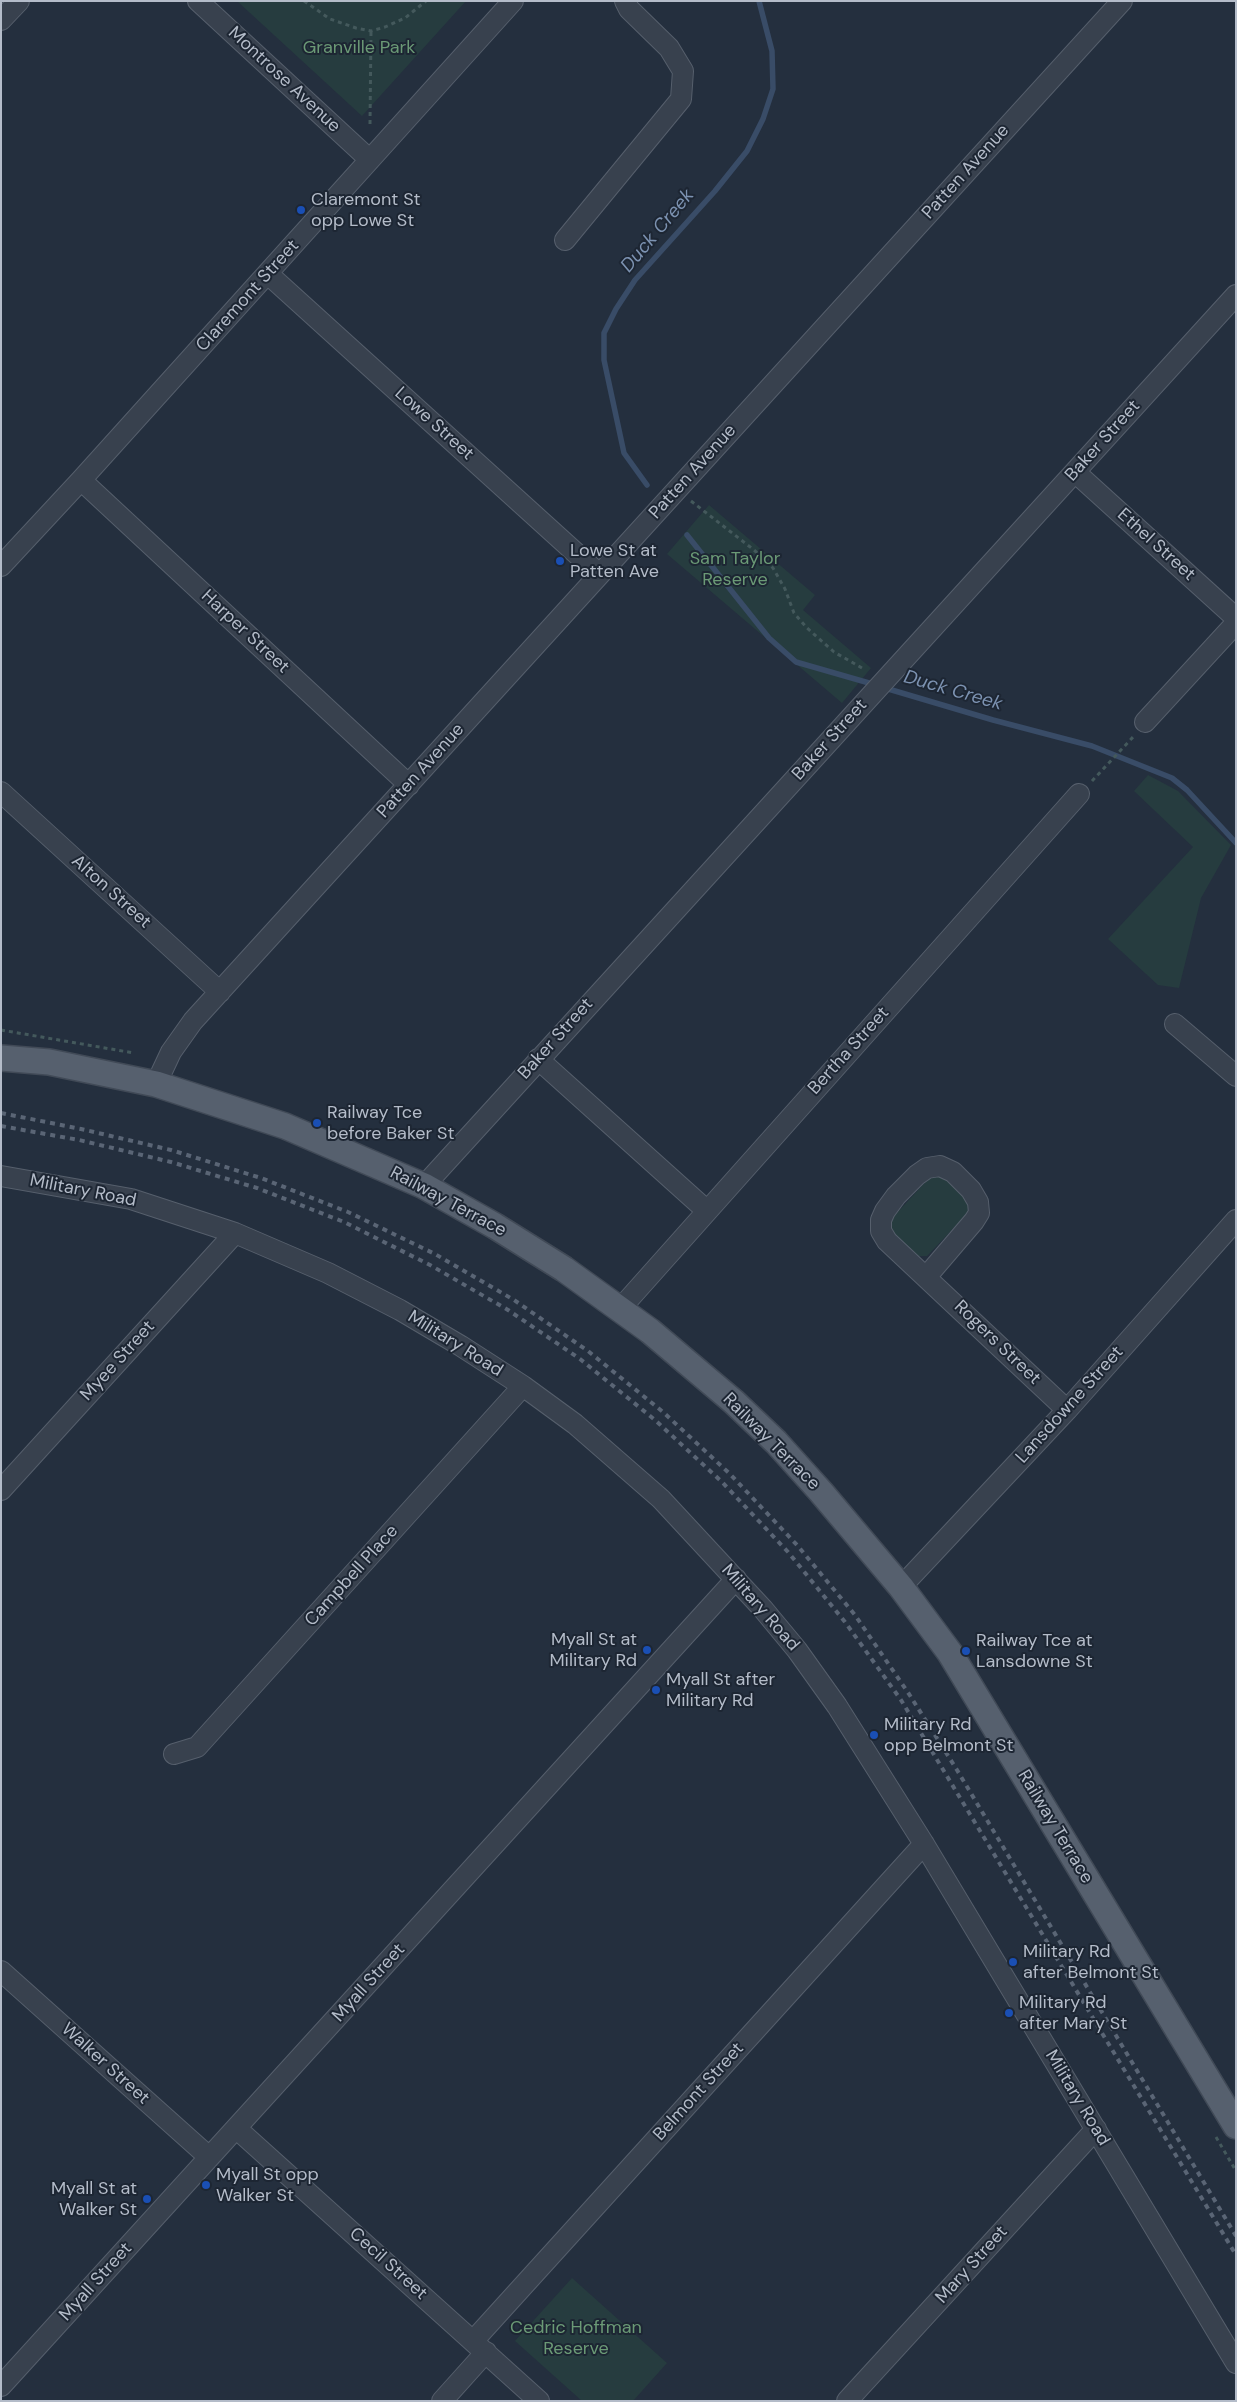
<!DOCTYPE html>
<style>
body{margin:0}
#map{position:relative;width:1237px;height:2402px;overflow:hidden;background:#242f3e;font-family:"DM Sans",sans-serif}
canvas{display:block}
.frame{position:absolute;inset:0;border:2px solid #b4bcc9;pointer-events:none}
</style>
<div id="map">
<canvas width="1237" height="2402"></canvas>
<div class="frame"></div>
</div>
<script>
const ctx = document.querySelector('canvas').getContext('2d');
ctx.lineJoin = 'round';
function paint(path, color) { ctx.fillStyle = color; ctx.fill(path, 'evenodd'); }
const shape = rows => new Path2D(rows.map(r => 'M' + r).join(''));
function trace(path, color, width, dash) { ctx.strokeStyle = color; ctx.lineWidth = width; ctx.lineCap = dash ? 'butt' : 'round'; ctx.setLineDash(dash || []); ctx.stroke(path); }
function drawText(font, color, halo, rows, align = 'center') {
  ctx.font = font + ' "DM Sans",sans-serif'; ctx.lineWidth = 4; ctx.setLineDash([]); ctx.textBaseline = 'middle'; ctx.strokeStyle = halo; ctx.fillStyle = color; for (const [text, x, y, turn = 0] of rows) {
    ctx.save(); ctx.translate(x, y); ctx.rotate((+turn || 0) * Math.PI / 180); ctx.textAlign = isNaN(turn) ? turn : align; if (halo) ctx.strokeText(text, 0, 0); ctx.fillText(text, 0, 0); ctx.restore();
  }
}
const green = shape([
 [237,1,466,1,362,116],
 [709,505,815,595,803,610,871,668,842,703,667,554],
 [1148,775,1178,791,1231,845,1201,898,1179,988,1158,985,1108,939,1193,847,1134,791],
 [931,1176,938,1176,948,1181,966,1199,969,1208,966,1215,930,1253,927,1256,917,1256,891,1231,890,1225,895,1215],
 [572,2278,667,2363,633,2401,582,2401,515,2341]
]);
const stream = shape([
 [647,485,624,453,604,360,604,333,616,309,635,280,715,191,747,151,763,119,773,89,772,51,759,1],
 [687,535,769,638,796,662,876,685],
 [885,688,993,720,1092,746,1172,778,1187,790,1236,843]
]);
const path = shape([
 [304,1,330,19,356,28,371,31,385,27,405,18,426,1],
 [370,124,371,31],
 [691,501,754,550,773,568,785,589,794,613,807,628,834,652,862,668],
 [1092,781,1134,736],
 [1,1030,134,1053],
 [1216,2137,1236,2171]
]);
const minor = shape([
 [198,1,369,159],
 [1,20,19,1],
 [565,240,681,99,683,71,669,48,629,9,625,1],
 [268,274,599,574],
 [1075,472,1236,618],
 [81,480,409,785],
 [1,566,81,480,513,1],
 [1145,722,1236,623],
 [1,792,220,992],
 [1175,1024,1236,1076],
 [538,1059,706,1210],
 [156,1084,171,1052,193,1021,1122,1],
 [1,1176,131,1199,235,1233,328,1273,400,1310,461,1346,523,1386,575,1424,661,1499,763,1609,797,1650,837,1706,924,1844,1236,2363],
 [424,1186,1236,295],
 [927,1276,974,1221,979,1213,978,1202,971,1190,953,1172,940,1166,927,1168,917,1175,896,1196,885,1211,881,1220,881,1231,887,1241,1067,1410],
 [620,1309,1079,794],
 [1,1490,235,1233],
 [901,1587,1067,1410,1236,1220],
 [174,1754,197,1747,523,1386],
 [1,1971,209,2157],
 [236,2128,539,2401],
 [474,2340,924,1844],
 [1,2386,736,1579],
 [442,2401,486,2352],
 [847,2401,1096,2129]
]);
const major = shape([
 [1,1058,49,1062,156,1084,285,1126,424,1186,495,1226,564,1269,650,1331,734,1402,776,1442,821,1492,901,1587,950,1653,1236,2126]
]);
const rail = shape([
 [1,1113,81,1129,171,1150,261,1178,348,1212,435,1254,514,1300,588,1351,663,1412,730,1474,797,1545,855,1615,909,1694,957,1770,1236,2236],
 [1,1126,79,1140,171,1162,257,1188,344,1222,430,1265,508,1310,580,1359,655,1420,722,1482,788,1552,845,1622,901,1700,1236,2255]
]);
const markers = [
 [301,210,5,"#1a4fb4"],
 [560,561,5,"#1a4fb4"],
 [317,1123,5,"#1a4fb4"],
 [647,1650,5,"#1a4fb4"],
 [966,1651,5,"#1a4fb4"],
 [656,1690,5,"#1a4fb4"],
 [874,1735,5,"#1a4fb4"],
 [1013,1962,5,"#1a4fb4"],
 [1009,2013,5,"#1a4fb4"],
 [206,2185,5,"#1a4fb4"],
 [147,2199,5,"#1a4fb4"]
];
const parkNames = [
 ["Granville Park",359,48],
 ["Sam Taylor",735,559],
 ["Reserve",735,580],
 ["Cedric Hoffman",576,2328],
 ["Reserve",576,2349]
];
const streetNames = [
 ["Montrose Avenue",284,80,43],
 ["Patten Avenue",966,172,-48],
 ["Claremont Street",248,296,-48],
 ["Lowe Street",434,424,42],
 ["Baker Street",1103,441,-48],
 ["Patten Avenue",693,472,-48],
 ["Ethel Street",1156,545,42],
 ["Harper Street",245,632,43],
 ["Baker Street",830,740,-48],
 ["Patten Avenue",421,771,-48],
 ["Alton Street",111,892,42],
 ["Baker Street",556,1039,-48],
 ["Bertha Street",849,1051,-48],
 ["Military Road",83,1191,11],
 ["Railway Terrace",448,1202,28],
 ["Rogers Street",997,1343,44],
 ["Military Road",455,1344,32],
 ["Myee Street",118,1361,-48],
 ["Lansdowne Street",1070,1405,-48],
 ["Railway Terrace",771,1442,45],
 ["Campbell Place",352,1576,-48],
 ["Military Road",760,1608,49],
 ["Railway Terrace",1055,1827,59],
 ["Myall Street",369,1983,-48],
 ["Walker Street",105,2064,42],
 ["Belmont Street",699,2092,-48],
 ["Military Road",1077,2098,59],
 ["Cecil Street",388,2264,42],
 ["Mary Street",972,2265,-48],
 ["Myall Street",96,2282,-48]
];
const poiNames = [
 ["Claremont St",311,200],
 ["opp Lowe St",311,221],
 ["Lowe St at",570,551],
 ["Patten Ave",570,572],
 ["Railway Tce",327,1113],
 ["before Baker St",327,1134],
 ["Myall St at",637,1640,"right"],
 ["Military Rd",637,1661,"right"],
 ["Railway Tce at",976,1641],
 ["Lansdowne St",976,1662],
 ["Myall St after",666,1680],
 ["Military Rd",666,1701],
 ["Military Rd",884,1725],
 ["opp Belmont St",884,1746],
 ["Military Rd",1023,1952],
 ["after Belmont St",1023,1973],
 ["Military Rd",1019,2003],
 ["after Mary St",1019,2024],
 ["Myall St opp",216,2175],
 ["Walker St",216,2196],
 ["Myall St at",137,2189,"right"],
 ["Walker St",137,2210,"right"]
];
const waterNames = [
 ["Duck Creek",658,231,-50],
 ["Duck Creek",953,691,16]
];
paint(green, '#263c3f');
trace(stream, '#394c67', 5.5);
trace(minor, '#565f6c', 22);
trace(major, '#414a57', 28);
trace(path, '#44595c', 3, [4, 4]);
trace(minor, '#38414e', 20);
trace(major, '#56606e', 25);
trace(rail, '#5a6575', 4, [5, 5]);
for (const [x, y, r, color] of markers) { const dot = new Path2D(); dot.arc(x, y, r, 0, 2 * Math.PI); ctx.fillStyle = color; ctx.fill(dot); trace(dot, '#1d2633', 2); }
drawText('18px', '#6b9a76', '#1d2633', parkNames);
drawText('18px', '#b4bcc9', '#1d2633', streetNames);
drawText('18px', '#b4bcc9', '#1d2633', poiNames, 'left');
drawText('italic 19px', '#7c92b1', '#1d2633', waterNames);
</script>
